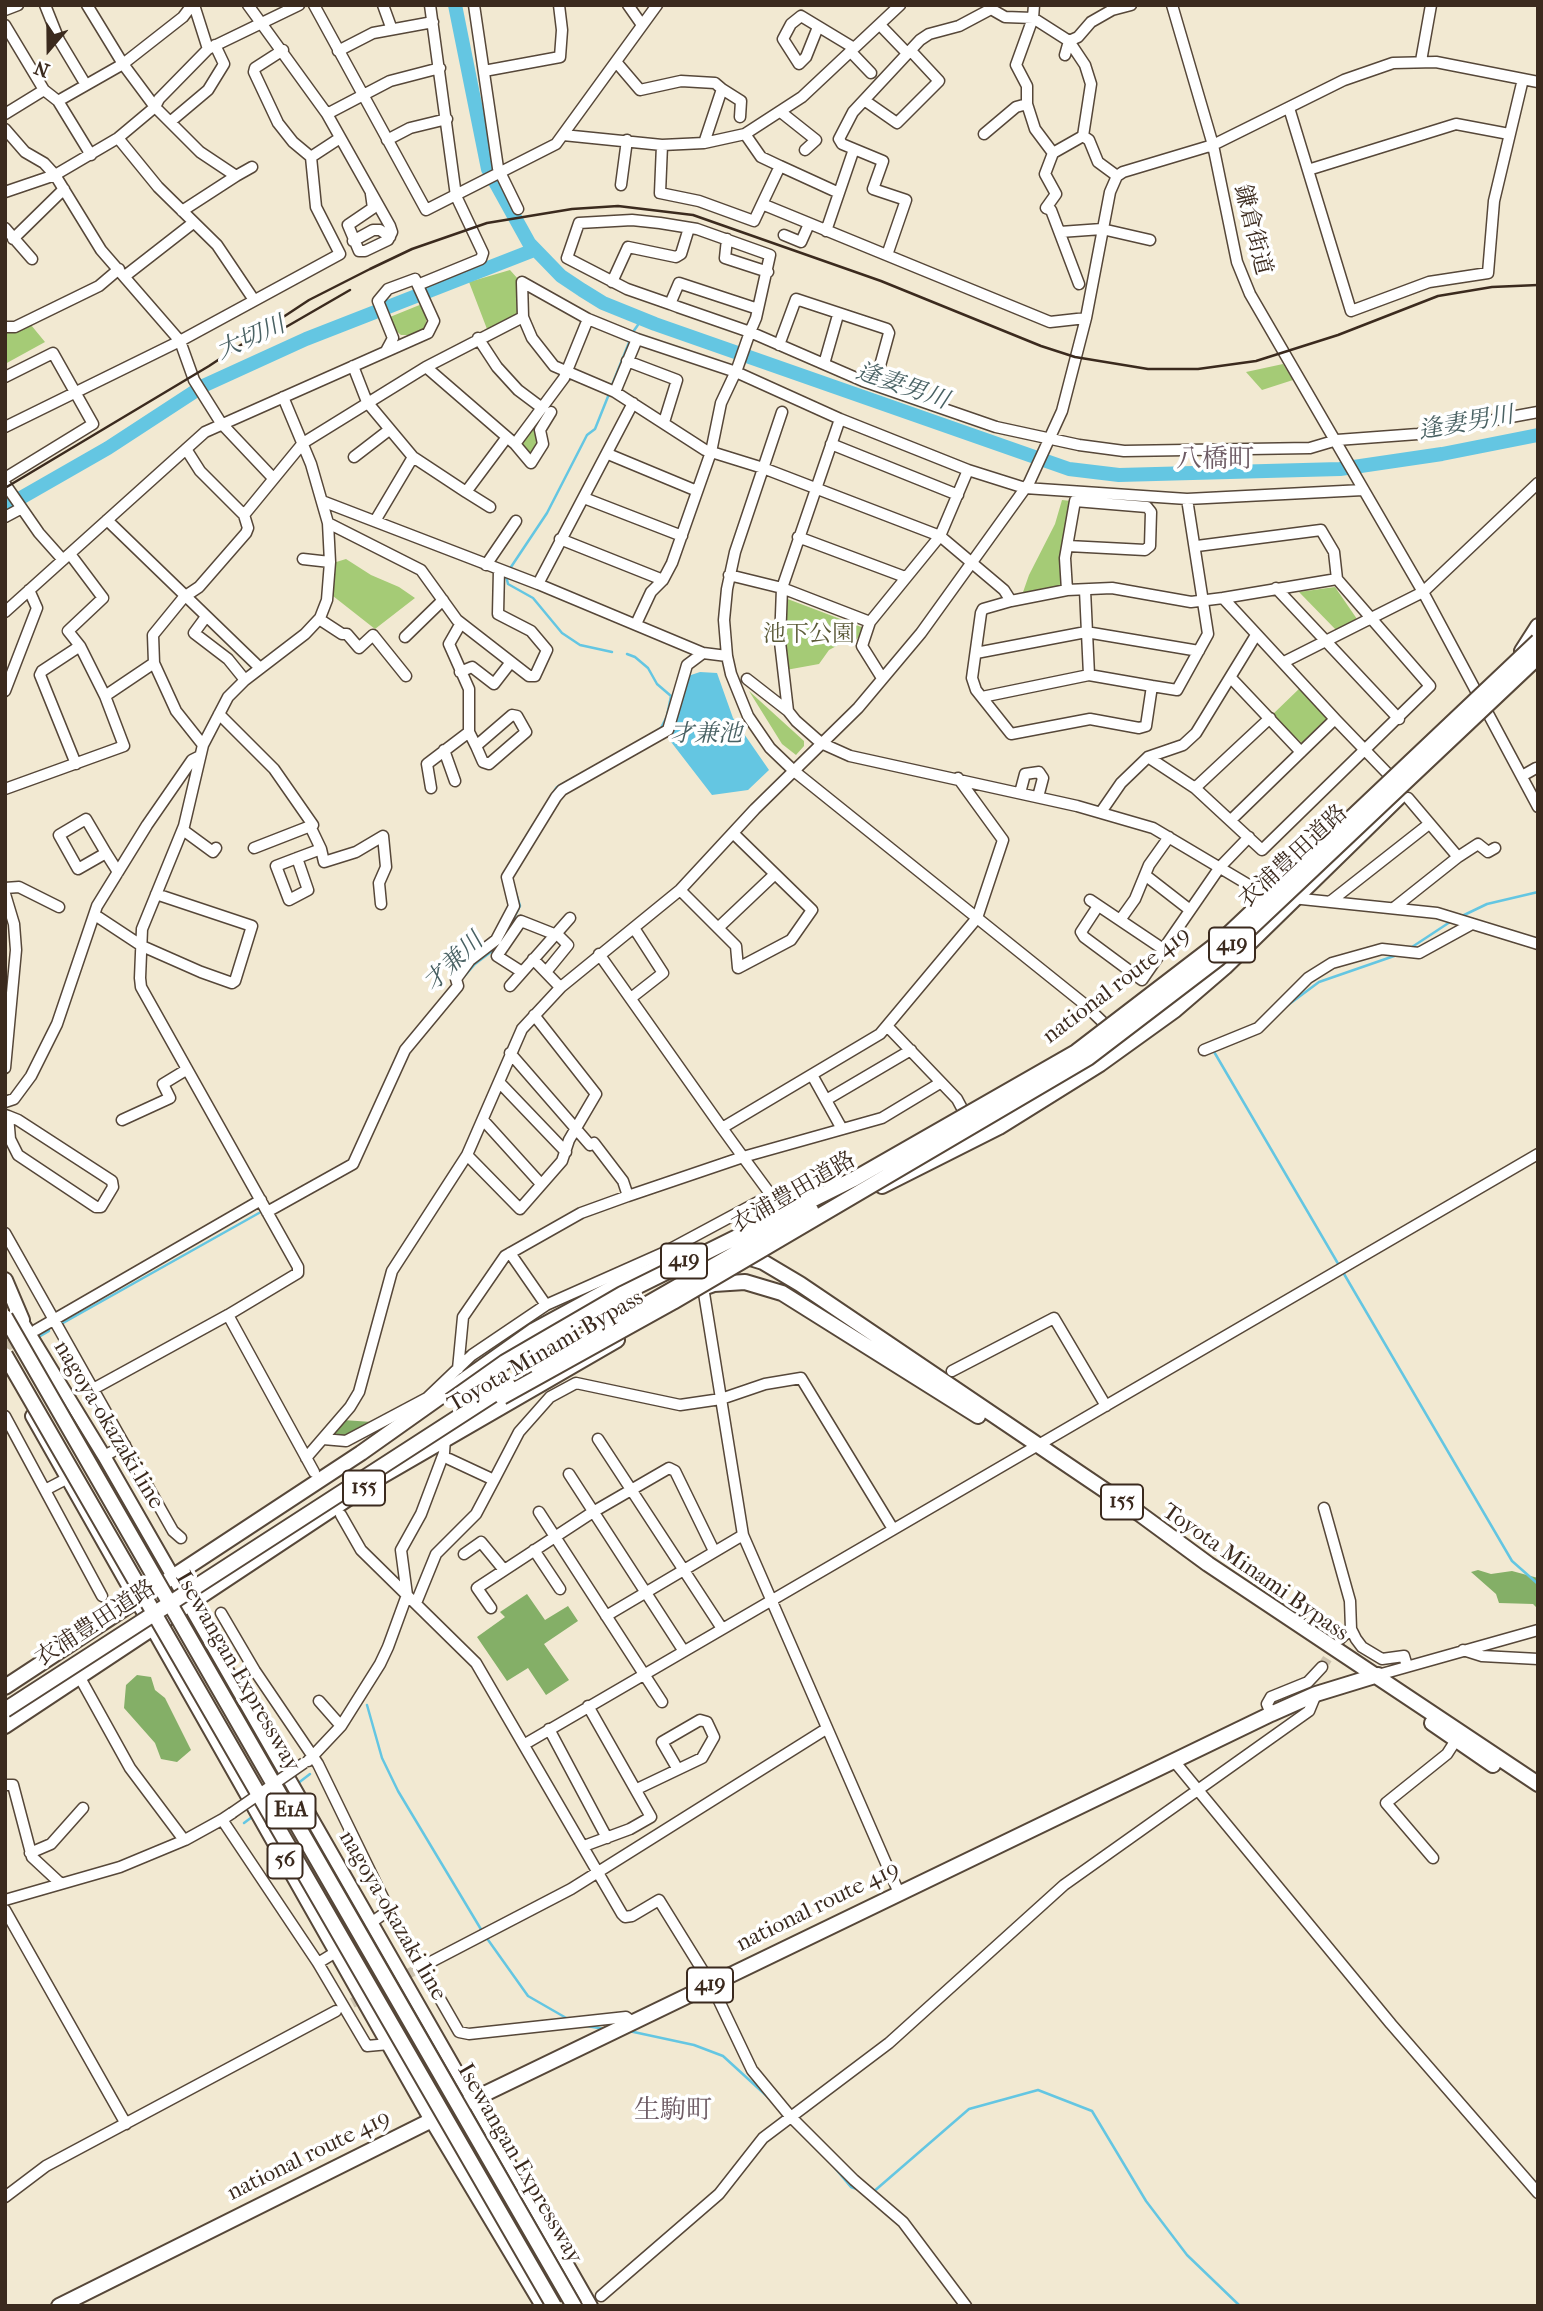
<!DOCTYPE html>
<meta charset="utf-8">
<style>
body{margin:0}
#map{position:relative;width:1543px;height:2311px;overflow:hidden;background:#f2e9d2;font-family:"IM FELL French Canon",serif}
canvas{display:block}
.frame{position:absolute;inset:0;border:7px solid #3b2a1e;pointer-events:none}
.north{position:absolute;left:14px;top:14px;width:70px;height:70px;-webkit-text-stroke:5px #fff;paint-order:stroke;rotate:200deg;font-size:19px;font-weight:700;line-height:28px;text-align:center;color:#3b2a1e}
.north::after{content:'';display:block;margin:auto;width:24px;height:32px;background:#3b2a1e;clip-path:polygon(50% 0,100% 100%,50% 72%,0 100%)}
</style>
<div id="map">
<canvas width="1543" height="2311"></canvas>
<div class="frame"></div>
<div class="north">N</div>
</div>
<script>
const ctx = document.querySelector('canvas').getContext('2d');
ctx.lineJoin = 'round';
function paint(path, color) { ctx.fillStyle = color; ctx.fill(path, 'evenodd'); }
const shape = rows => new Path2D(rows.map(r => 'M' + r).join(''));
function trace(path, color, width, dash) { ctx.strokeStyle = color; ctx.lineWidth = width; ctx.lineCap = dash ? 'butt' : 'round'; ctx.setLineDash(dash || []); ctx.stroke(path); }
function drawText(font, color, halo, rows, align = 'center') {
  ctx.font = font + ' "IM FELL French Canon","Noto Serif JP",serif'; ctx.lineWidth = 7; ctx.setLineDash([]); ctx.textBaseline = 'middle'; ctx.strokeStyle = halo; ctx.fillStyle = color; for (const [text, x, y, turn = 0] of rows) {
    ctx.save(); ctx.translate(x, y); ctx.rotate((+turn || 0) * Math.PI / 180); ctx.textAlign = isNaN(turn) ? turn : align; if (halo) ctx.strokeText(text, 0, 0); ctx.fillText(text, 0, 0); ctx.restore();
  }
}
const green = shape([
 [510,270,518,279,516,287,520,316,487,329,469,282],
 [422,304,427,317,425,327,418,335,401,335,394,329,390,317],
 [31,325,45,342,5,364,5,330],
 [1283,364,1293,380,1262,390,1246,372],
 [545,408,549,412,542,444,531,460,518,444],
 [1062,500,1071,501,1063,584,1060,588,1022,595,1029,575,1055,524],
 [346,559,371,575,399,587,415,598,375,629,333,596,333,563],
 [1335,587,1357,619,1338,632,1299,592],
 [785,598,864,628,864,630,852,645,842,643,829,650,819,664,786,670],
 [1301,687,1329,717,1303,744,1272,715],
 [749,691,804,741,804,746,796,755,782,744]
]);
const forest = shape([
 [343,1420,372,1422,339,1440,330,1434],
 [1478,1570,1491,1574,1512,1571,1538,1578,1538,1609,1533,1604,1499,1603,1496,1594,1471,1572],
 [527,1594,545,1620,568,1606,578,1621,544,1644,569,1680,546,1695,528,1668,507,1681,477,1637,505,1617,500,1612],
 [137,1675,151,1677,155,1690,165,1698,191,1750,177,1762,161,1759,155,1743,124,1708,126,1685]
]);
const water = shape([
 [700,672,717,673,733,718,769,770,748,790,712,795,668,738,672,736,688,676]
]);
const stream = shape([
 [633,332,642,319],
 [612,385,630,340],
 [509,570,547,513,587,435,595,429,609,394],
 [506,576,508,584,533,598,562,633,580,645,612,652],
 [627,654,635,657,648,668,657,684,671,696,667,716,661,728,655,732],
 [553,793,557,787,582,773],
 [508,867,533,825],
 [1462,916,1487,904,1538,892],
 [1409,949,1450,922],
 [461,980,475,964,500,945,520,906,513,884],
 [1284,1008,1319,982,1397,955],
 [1233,1043,1246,1038],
 [400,1050,456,983],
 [1213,1050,1512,1561,1538,1584],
 [63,1323,259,1213],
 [37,1338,49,1331],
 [367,1705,382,1758,398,1791,482,1931],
 [297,1784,310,1774],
 [244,1823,252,1817],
 [486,1937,528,1996,568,2019],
 [581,2025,605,2029],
 [629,2031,694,2045,723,2056,770,2099],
 [834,2167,851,2187,860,2190],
 [872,2193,969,2109,1038,2090,1092,2111,1146,2201,1187,2255,1240,2306]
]);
const river = shape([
 [455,5,488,169,529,243,561,276,582,290,603,303,655,324,1069,469,1119,475,1340,469,1442,454,1538,435],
 [5,507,108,448,203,386,306,339,534,250]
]);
const minorTunnel = shape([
 [5,1347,23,1337],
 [1322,1667,1336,1645],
 [339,2010,425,1965]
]);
const minor = shape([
 [45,5,59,40,86,85],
 [87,5,123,64,155,107,200,152,236,176,252,167],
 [194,5,208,49],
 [248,5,327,114,390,226,392,232,388,240,365,251,359,251,348,225,373,208,371,194],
 [314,5,426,210,556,144,657,5],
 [383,5,391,27],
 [474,5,498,168,518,209],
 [628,5,642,25],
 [1034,5,1033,18,1016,65,1027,86,1027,104,1035,129,1053,153,1083,136,1089,140,1098,162,1117,176],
 [1172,5,1213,145,1237,262,1250,294,1423,592,1538,807],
 [5,10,18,5],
 [5,25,44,90,58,101,91,155],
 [818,27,806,57,799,64,783,39,791,24,801,16,854,48],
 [338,51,373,33,433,22],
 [850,51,871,73],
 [1065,55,1069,41,1078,37,1091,22,1112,10,1131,5],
 [1421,61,1431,5],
 [617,63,640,90,681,81,715,83,722,89],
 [484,71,560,57,562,30,559,5],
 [864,100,897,123,939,81,912,52,906,52,880,25],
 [58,101,123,64,183,17,192,5],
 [1289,108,1351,311,1429,282,1488,273,1494,201,1523,79],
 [782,113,816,140,805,150],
 [5,114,44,90],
 [327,114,390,81,440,68],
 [170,122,208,90,224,64,215,45],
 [5,129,25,152,44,163,55,175,101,250,180,341,194,380,221,423,273,478],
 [745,134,761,157,780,166],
 [984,134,1016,107,1027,104],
 [563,135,662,145,704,143,745,134,802,97,900,5],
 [118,138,158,187,217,245,254,300],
 [387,140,410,128,447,119],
 [704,143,722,89,741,101,740,117],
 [662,145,660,193,699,201,754,221,762,204,1050,322,1086,318,1110,192,1117,176,1123,172,1213,145,1344,80,1393,63,1436,62,1538,82],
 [854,149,883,161,873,189,906,200,887,255],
 [1053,153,1045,174,1056,194,1046,208,1051,210,1079,284],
 [311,157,340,138],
 [1308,170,1456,124,1509,134],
 [621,185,627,140],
 [5,192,55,175,118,138,155,107,159,99,208,49,299,5],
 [762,204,780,166,839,193],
 [182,211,236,176],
 [5,228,32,259],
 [826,231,854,149,842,144,839,139,853,112,920,40,929,34,959,26,991,9,1005,17,1033,18,1069,41,1085,65,1091,84,1083,136],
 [1060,232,1102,229,1150,240],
 [784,235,801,242,809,224],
 [13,239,64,189],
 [727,239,725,258,768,272],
 [353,241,373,230,380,230,390,237],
 [125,276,193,223],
 [612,282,628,247,676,257,681,254,689,228],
 [420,284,481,259,483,253,456,196,430,5],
 [670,304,627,289,567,258,579,223,632,220,660,223,697,229,770,255,758,309],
 [5,327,15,327,99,286,119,269],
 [478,338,497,367,518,390,542,408],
 [779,345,796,299,887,329,889,333,875,384],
 [627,361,677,380,664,422],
 [824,364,838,315],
 [353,366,367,402,413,457,375,521],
 [426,367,515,444,531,463,543,444,540,430,551,412],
 [5,377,53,353,93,424,5,478],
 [615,392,637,339],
 [782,412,735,552,727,589,724,620,727,656,731,674,748,716,770,748,794,771,1083,1003,1112,1031],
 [840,419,782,588,780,642,788,711,796,721,821,743,850,756,1077,806,1153,828,1264,894,1274,895],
 [5,427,180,341,340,254,316,207,311,157,293,142,278,123,254,72,255,68,283,50],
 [515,444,564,378,588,319],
 [831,444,958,495],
 [186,449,200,471,244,515],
 [608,454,697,491],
 [354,457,389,430],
 [413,457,466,492,507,437],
 [5,484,39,533,63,560],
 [466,492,490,507],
 [584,498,682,536],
 [322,501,538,584,703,653,727,656],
 [5,517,20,509],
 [107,520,260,668],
 [328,523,421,570,457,620,529,676,535,676,547,650,531,631,498,614,499,570],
 [798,537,905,577],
 [560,539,663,580],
 [70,554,103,598,68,631,80,646],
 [303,559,330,562],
 [486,565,516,521],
 [729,575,782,588,870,622,940,536,968,470],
 [538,584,633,403],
 [1276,588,1399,719],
 [1067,590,1065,558,1075,501,1147,507,1151,512,1150,546,1145,550,1068,546],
 [1085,590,1089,675],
 [1223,598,1337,579],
 [5,612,205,432,428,333,434,321,415,279,388,289,378,301,393,338,386,351],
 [205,618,194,633,228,659,245,680],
 [319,619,342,634,347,634,359,648,373,635,406,676],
 [870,622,862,646,882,678],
 [461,623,449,644,469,689,469,732,476,746,483,762,489,764,526,732,517,716,512,715,476,746],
 [636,624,651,592,663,580,672,563,711,452,721,403,737,369,750,332,756,318,758,309,679,283,670,304,678,307,750,332,863,381,996,427,1079,445,1124,451,1310,448,1337,440,1418,434,1538,412],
 [405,637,443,600],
 [976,653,1086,632,1199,651],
 [1284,662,1423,592,1538,483],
 [154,663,153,635,184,597,199,587,246,533,248,528,244,515,303,443,426,367,523,317],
 [460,672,472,667,494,684,511,662],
 [1231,678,1301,752],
 [747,679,788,711],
 [1152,686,1177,690,1208,634,1187,499],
 [5,691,37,608,29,590],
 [982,697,1089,675,1152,686,1146,726,1139,728,1090,719,1011,734,976,690,972,678,981,613,983,609,1011,601],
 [219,714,274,769,313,825,254,848],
 [1335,719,1389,775],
 [444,750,455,781],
 [1148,757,1195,788,1262,850,1430,686,1337,579,1334,552,1321,530,1197,546],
 [76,764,40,675,42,671,80,646,105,696,154,663,176,711,203,745],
 [1522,776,1536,768],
 [431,788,427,764,469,732],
 [1195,788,1270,718],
 [5,789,124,746,105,696],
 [1020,793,1025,774,1039,772,1043,778,1038,797],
 [1101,812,1121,783,1148,757,1183,745,1196,733,1256,635],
 [1231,820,1335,719,1223,598,1191,602,1112,588,1067,590,1011,601,1004,590,940,536,763,468,705,450,615,392,554,366,532,338,523,317,522,282,588,319,637,339,736,372,840,419,968,470,1025,488,1187,499,1363,490],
 [183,830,213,852,216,848],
 [321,849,324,862,356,852,383,836,386,867,379,883,381,904],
 [106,853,78,869,59,835,86,819,106,853,118,872],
 [1458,857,1478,844,1488,852,1495,848],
 [297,858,308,890,289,900,276,866,297,858,321,849,310,826],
 [1145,875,1190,910],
 [5,888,19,887,59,907],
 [680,890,736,946,738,968,791,940,812,910,733,833],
 [5,894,14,924,16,950,5,1068],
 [1292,898,1437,913,1538,944],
 [1090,900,1163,949],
 [1331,901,1429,824],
 [1098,906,1081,932,1084,937,1142,980,1220,867,1249,837],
 [1395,907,1458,857,1408,798],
 [95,915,142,946,201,972,232,983,235,981,252,926,156,894],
 [1120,920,1135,899,1149,865,1169,837],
 [718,928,775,874],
 [599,954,722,1128],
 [533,959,560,987],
 [522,972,497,956,521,921,559,936,568,945,546,972],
 [510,986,570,918],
 [631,998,663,973,634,928],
 [888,1027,957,1099,965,1114],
 [1204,1050,1258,1028,1308,978,1332,963,1382,949,1419,953,1470,925],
 [510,1053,590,1145,594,1143,623,1181,628,1196,743,1157,722,1128,880,1034,977,918,1003,840,958,778],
 [812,1075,842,1129],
 [499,1082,566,1152],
 [826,1100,911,1050],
 [5,1102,14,1099,31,1076,57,1024,97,906,147,825,192,760,200,756],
 [5,1115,8,1116,18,1120,112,1181,113,1187,101,1207,96,1207,18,1155,10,1139,8,1116],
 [122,1120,170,1098,163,1084,186,1070],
 [484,1121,541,1184],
 [467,1155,520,1209,562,1161,569,1140,596,1094,534,1015],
 [267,1212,353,1164,405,1050,458,986,456,979,470,960,496,940,514,906,507,877,556,797,562,790,668,730,687,665,703,653],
 [5,1233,173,1531,181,1538],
 [510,1253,546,1305],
 [703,1287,743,1535,899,1893],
 [228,1315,314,1472],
 [36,1330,261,1200],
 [458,1369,463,1317,505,1256,581,1213,628,1196],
 [952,1371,1054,1318,1106,1406],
 [95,1388,228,1315,298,1273,298,1267,141,987,140,978,142,929,184,826,203,745,228,697,245,680,305,634,320,618,327,600,330,562,328,523,311,464,283,397],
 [5,1416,102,1596],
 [323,1439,346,1441,427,1398,472,1355,546,1305,663,1253,771,1195,743,1157,882,1118,940,1083],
 [598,1439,721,1627],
 [104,1456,125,1445],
 [306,1458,350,1407,359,1392,392,1271,467,1155,522,1029,561,987,680,890,755,809,858,708,921,633,1029,483,1062,411,1086,318],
 [449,1459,494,1480,519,1432,550,1397,576,1383,680,1405,721,1399,765,1384,801,1378,893,1529],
 [569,1474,683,1650],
 [45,1490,68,1478],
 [1324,1508,1350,1601,1351,1629,1356,1639,1362,1647,1382,1659,1404,1656,1407,1666],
 [539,1512,662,1702],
 [341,1515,361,1550,476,1663,622,1914,625,1917,632,1916,659,1900,711,1984,752,2070,790,2116,854,2180,903,2222,966,2306],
 [534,1550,560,1589],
 [464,1554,481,1542,504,1570],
 [416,1603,436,1554,476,1514,494,1480],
 [491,1608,477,1588,593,1512,669,1468,675,1471,714,1551],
 [221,1613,255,1671,318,1764,389,1910,459,2032,469,2034,626,2017,634,2023],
 [606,1616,743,1535],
 [1340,1639,1351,1629],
 [1463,1650,1482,1656,1538,1659],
 [1378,1675,1538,1630],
 [79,1676,130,1768,184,1840],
 [319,1701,341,1726],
 [1271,1714,1267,1704,1271,1697,1308,1682,1322,1667],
 [549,1729,607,1838],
 [525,1744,1538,1154],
 [308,1761,341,1726,380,1664,388,1647,407,1595,401,1550,421,1514,444,1453,445,1438],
 [1174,1761,1391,2024,1538,2193],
 [5,1785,13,1785,32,1857,60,1883],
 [637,1789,702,1758,714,1737,707,1722,700,1720,662,1742,677,1768],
 [232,1813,223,1819,225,1824,318,1963,367,2046,389,2044],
 [584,1846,630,1829,651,1817,588,1706],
 [30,1853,51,1844,83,1808],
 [1433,1858,1386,1803,1447,1754,1456,1740],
 [5,1900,120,1867,185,1840,223,1819],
 [5,1910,126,2124],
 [371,1923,389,1910],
 [318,1963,336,1952],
 [425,1965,571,1889,826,1729],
 [5,2197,46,2166,336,2011],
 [601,2296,719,2194,763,2138,889,2043,1064,1885,1309,1711,1316,1694]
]);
const major = shape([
 [16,1312,104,1456,591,2306],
 [32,1416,432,2122,542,2306]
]);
const highway = shape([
 [1522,651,1538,626],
 [882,1186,999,1127,1100,1064,1175,1010,1225,967,1399,797],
 [5,1280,22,1320],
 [700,1289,714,1284,745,1282,782,1293,978,1416],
 [5,1687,361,1453,533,1331,614,1287,678,1259,705,1252,734,1253,763,1262,800,1284,1140,1514,1208,1564,1538,1784],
 [1432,1723,1493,1765],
 [5,1726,382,1476,617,1340],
 [59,2306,474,2099,1271,1714,1316,1694,1378,1675]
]);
const rail = shape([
 [286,327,350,290],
 [5,488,209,366,309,300,370,269,412,249,487,223,572,209,618,206,693,215,881,281,1041,346,1075,357,1148,369,1198,369,1256,361,1338,335,1438,296,1492,287,1538,285]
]);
const minorBridge = shape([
 [232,1813,304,1763]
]);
const highwayBridge = shape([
 [5,1317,574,2306],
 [5,1355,554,2306],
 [537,1367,811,1210],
 [502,1397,673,1302,1088,1058,1219,958,1538,657],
 [450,1401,505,1362,622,1294,854,1179,1076,1052,1222,940,1538,641],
 [5,1710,508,1385]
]);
const shields = [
 [1232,945,46],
 [684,1261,46],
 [364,1488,42],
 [1122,1502,42],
 [291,1811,49],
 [285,1861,35],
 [710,1985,46]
];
const shieldNames = [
 ["419",1232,945],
 ["419",684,1261],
 ["155",364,1488],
 ["155",1122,1502],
 ["E1A",291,1811],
 ["56",285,1861],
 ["419",710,1985]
];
const streetNames = [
 ["鎌倉街道",1252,230,76],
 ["衣浦豊田道路",1294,857,-43],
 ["national route 419",1117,986,-37],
 ["衣浦豊田道路",794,1193,-30],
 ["Toyota Minami Bypass",546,1352,-30],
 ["nagoya-okazaki line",108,1425,59],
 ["Toyota Minami Bypass",1255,1573,35],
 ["衣浦豊田道路",96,1624,-33],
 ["Isewangan Expressway",237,1672,60],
 ["national route 419",818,1907,-26],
 ["nagoya-okazaki line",392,1916,60],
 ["national route 419",309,2156,-26],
 ["Isewangan Expressway",519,2164,60]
];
const parkNames = [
 ["池下公園",809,635]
];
const waterNames = [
 ["大切川",251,339,-24],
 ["逢妻男川",902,387,19],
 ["逢妻男川",1466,424,-10],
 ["才兼池",706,735],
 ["才兼川",454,963,-44]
];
const quarterNames = [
 ["八橋町",1215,461],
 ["生駒町",673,2112]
];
paint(green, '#a5cb76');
paint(forest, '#84af67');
paint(water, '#64c6e2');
trace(stream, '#64c6e2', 2.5);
trace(river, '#64c6e2', 14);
trace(minorTunnel, '#cdc3ae', 10, [10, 5]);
trace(minor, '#564739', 13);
trace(major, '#564739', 16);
trace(highway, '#564739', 18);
trace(minor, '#fff', 10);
trace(major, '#fff', 12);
trace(highway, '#fff', 14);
trace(rail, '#3b2a1e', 2.5);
trace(minorBridge, '#564739', 13, []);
trace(highwayBridge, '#564739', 18, []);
trace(minorBridge, '#fff', 10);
trace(highwayBridge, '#fff', 14);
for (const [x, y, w] of shields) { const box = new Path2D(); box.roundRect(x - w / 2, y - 17.5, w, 35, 5); ctx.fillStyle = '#fff'; ctx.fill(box); trace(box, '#3b2a1e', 2); }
drawText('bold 21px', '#3b2a1e', null, shieldNames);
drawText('23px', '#3b2a1e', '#fff', streetNames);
drawText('23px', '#5b5a38', '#fff', parkNames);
drawText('italic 24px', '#496163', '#fff', waterNames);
drawText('26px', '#6e5c65', '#fff', quarterNames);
</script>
